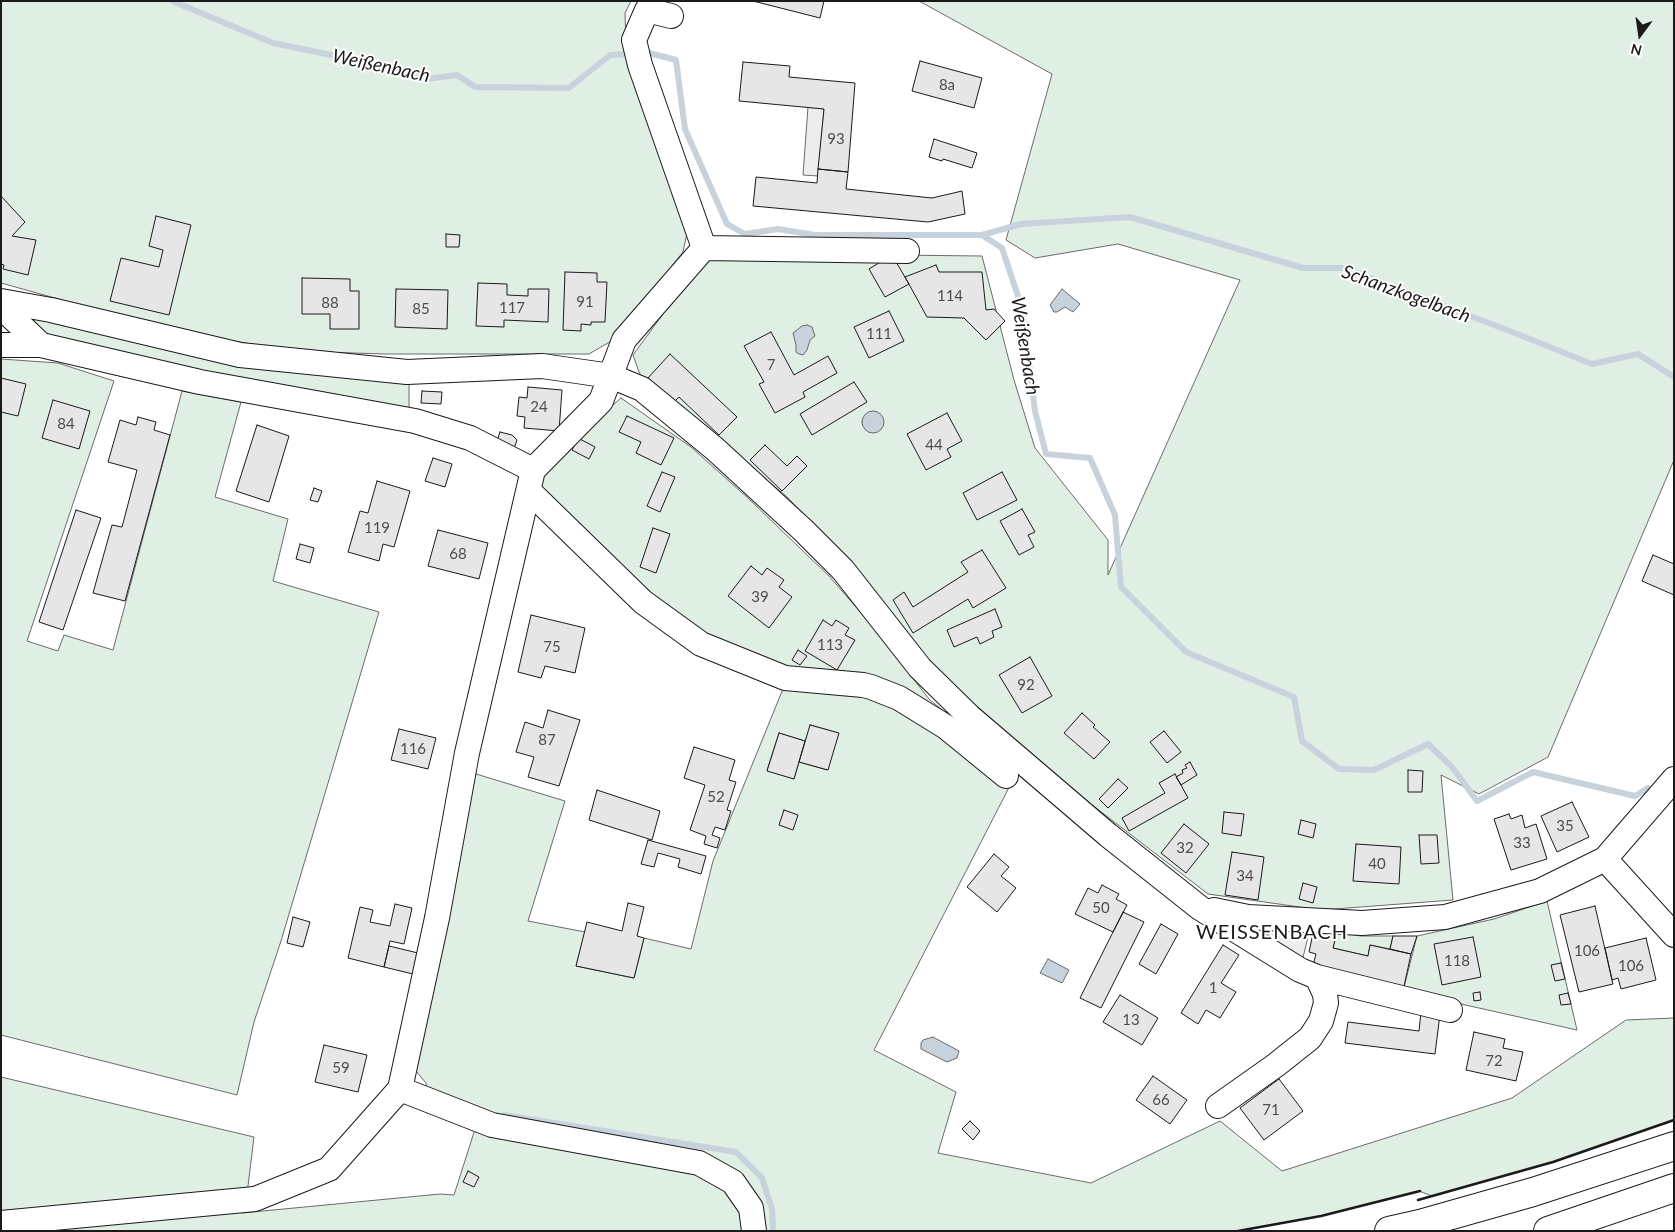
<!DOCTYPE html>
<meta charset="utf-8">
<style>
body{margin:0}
#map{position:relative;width:1675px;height:1232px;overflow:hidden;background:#fff;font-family:Lato,sans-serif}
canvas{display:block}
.frame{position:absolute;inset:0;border:2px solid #1a1a1a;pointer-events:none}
.north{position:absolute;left:1615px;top:10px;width:50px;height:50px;-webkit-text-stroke:4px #fff;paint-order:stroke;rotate:194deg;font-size:14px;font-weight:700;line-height:20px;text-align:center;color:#1a1a1a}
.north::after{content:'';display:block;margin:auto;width:18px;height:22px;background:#1a1a1a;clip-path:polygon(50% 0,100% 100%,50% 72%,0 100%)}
</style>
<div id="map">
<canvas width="1675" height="1232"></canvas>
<div class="frame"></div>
<div class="north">N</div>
</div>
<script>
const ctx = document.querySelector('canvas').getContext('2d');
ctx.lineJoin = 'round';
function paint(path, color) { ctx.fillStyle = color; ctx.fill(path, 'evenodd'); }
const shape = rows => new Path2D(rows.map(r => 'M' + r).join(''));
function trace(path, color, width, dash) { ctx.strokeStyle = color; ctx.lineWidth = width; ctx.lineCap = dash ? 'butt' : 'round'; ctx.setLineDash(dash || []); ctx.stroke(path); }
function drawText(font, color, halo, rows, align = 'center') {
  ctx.font = font + ' Lato,sans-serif'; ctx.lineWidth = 4; ctx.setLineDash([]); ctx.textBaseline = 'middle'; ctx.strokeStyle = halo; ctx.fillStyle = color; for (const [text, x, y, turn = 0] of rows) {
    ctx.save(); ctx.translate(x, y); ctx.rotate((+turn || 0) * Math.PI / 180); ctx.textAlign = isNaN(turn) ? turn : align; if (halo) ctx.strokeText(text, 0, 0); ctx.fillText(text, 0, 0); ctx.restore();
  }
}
const green = shape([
 [1,1,631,1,625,13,626,43,687,233,683,252,613,340,589,354,385,354,291,351,166,329,1,283,1,1],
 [919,1,1674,1,1674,460,1548,757,1479,794,1441,775,1453,900,1321,910,1208,894,1087,801,985,717,920,651,861,573,786,496,686,414,645,383,639,372,633,355,704,258,892,255,982,256,1014,380,1035,448,1108,540,1108,575,1240,280,1118,244,1035,258,1006,240,1052,74,919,1],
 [22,315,409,383,409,411,52,341,22,315],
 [1,359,58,363,114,381,27,641,58,651,64,635,113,650,182,391,241,402,215,497,288,519,273,581,379,612,281,941,254,1022,237,1095,1,1035,1,359],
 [621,398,691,447,750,500,829,576,869,622,929,699,1017,772,874,1050,956,1092,938,1153,1091,1183,1220,1121,1282,1171,1512,1098,1626,1020,1674,1018,1674,1120,1553,1162,1432,1196,1419,1191,1321,1216,1238,1231,1,1231,1,1077,254,1137,248,1186,242,1213,440,1194,454,1195,476,1126,741,1178,465,1111,427,1089,426,1083,416,1071,467,797,476,774,565,801,528,921,585,932,576,966,634,978,644,938,691,949,713,861,789,674,710,641,645,595,541,488,544,473,577,437,621,398],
 [811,725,838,733,827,770,799,762,794,779,767,770,779,733,805,741,811,725],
 [1547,901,1577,1030,1403,991,1417,936,1494,919,1547,901],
 [1337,932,1361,936,1393,936,1390,949,1370,945,1368,956,1333,948,1337,932]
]);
const parking = shape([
 [808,107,824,109,818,176,803,175,808,107],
 [1248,917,1312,920,1300,970,1240,932,1248,917]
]);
const water = shape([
 [1062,289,1080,304,1073,312,1065,307,1057,312,1054,312,1050,305,1062,289],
 [807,325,812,327,815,336,810,340,807,350,803,355,799,354,796,352,796,345,793,333,802,326,807,325],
 '862 422a11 11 0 1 1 22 0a11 11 0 1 1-22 0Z',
 [1048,959,1069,970,1062,983,1040,973,1048,959],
 [933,1037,959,1051,957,1058,947,1062,921,1049,921,1043,923,1040,933,1037]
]);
const stream = shape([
 [172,1,273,43,389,67,426,79,457,75,475,87,569,88,610,55,649,53,676,60,685,129,727,224,745,234,778,229,815,235,982,235,1002,248,1022,308,1035,411,1046,454,1090,458,1115,515,1121,587,1186,652,1294,697,1302,741,1339,769,1374,770,1428,744,1452,767,1477,801,1533,772,1635,796,1648,788],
 [982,235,1021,224,1130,217,1303,268,1344,268,1515,333,1592,364,1638,354,1674,377],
 [504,1115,736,1152,762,1178,772,1209,773,1231]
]);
const building = shape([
 [753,1,824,1,820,18,753,1],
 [920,61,982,78,974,108,912,91,920,61],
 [743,62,790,66,789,77,855,83,848,172,818,169,824,109,739,101,743,62],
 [934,139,977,153,972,168,943,159,942,161,929,157,934,139],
 [818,169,848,172,846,189,932,198,962,191,965,214,928,222,753,206,756,177,817,183,818,169],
 [1,196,25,222,12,236,36,240,28,275,3,269,4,265,1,264,1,196],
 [156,216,191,225,169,315,110,301,121,258,159,267,163,250,149,246,156,216],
 [446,234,460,235,459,247,446,247,446,234],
 [892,255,909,284,885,297,869,269,892,255],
 [936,265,939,272,982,272,986,310,994,309,1005,321,986,340,964,318,927,317,905,277,936,265],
 [565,272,597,273,597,282,607,282,605,322,591,322,591,325,581,324,581,331,563,330,565,272],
 [302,278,350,279,350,291,359,291,359,329,330,329,330,314,302,314,302,278],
 [478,283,507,284,507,295,528,296,528,289,549,289,548,322,504,320,504,327,476,326,478,283],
 [396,289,448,290,447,329,395,327,396,289],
 [889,311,904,341,869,358,854,327,889,311],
 [771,332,794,375,828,356,837,373,803,392,805,397,775,413,759,384,764,382,744,346,771,332],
 [670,354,737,417,719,435,679,397,673,403,647,379,670,354],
 [1,378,26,384,18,416,1,412,1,378],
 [854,382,867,402,812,435,800,414,854,382],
 [528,387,562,390,559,431,524,428,525,417,517,416,519,397,527,398,528,387],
 [422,391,442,392,441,404,421,403,422,391],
 [53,400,90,411,79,449,42,438,53,400],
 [947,413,962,441,947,449,951,457,926,470,907,434,947,413],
 [627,416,674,438,661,465,636,453,641,442,619,432,627,416],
 [138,417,156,422,154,430,170,435,125,601,93,593,112,525,122,527,137,470,108,462,120,420,136,425,138,417],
 [257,425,289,436,269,502,236,491,257,425],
 [500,432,512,435,517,440,515,446,510,448,496,444,500,432],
 [578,438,595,447,589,459,572,450,578,438],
 [765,445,787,466,797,456,807,466,782,491,750,460,765,445],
 [433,458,452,464,445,487,425,481,433,458],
 [662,472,675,477,660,512,647,506,662,472],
 [1002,472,1017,500,977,520,963,493,1002,472],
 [377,481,410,491,394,547,383,544,379,561,348,552,360,511,368,513,377,481],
 [314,488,322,491,318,502,310,500,314,488],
 [1022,509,1035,532,1028,535,1034,547,1019,555,1000,521,1022,509],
 [76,510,101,518,63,630,39,622,76,510],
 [653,528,670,534,656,573,640,567,653,528],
 [438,530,488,543,479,579,428,566,438,530],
 [300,544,314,548,310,563,296,559,300,544],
 [982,550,1006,588,973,608,968,599,913,633,893,600,904,592,913,607,968,572,961,562,982,550],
 [1653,555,1674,564,1674,595,1642,581,1653,555],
 [751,566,762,575,767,568,784,580,779,587,792,597,769,628,728,596,751,566],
 [995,609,1002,627,992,631,994,637,980,644,977,637,954,647,947,630,995,609],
 [531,615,585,628,575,673,545,666,541,678,518,672,531,615],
 [823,620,832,626,836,620,849,628,845,635,855,640,837,670,805,651,823,620],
 [798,650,807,656,800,665,792,660,798,650],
 [1030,657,1052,696,1022,713,999,675,1030,657],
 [548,710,580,720,559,786,528,777,534,757,516,752,525,722,543,728,548,710],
 [1082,713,1095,725,1093,727,1110,742,1094,759,1064,733,1082,713],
 [810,725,839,733,828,770,799,762,810,725],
 [399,729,436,738,428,769,391,760,399,729],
 [1164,731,1181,752,1167,763,1150,742,1164,731],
 [779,733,805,741,794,779,767,771,779,733],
 [694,747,735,760,729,780,736,782,727,810,731,811,725,830,715,827,712,835,720,838,717,848,704,844,706,836,690,830,705,785,684,778,694,747],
 [1190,762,1197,775,1181,785,1176,777,1183,773,1182,770,1187,768,1185,765,1190,762],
 [1408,770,1423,771,1422,792,1408,792,1408,770],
 [1175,774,1188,798,1129,831,1122,818,1165,793,1159,783,1175,774],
 [1118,779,1128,788,1108,808,1099,799,1118,779],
 [597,790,660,811,652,840,589,820,597,790],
 [1572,802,1589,837,1557,852,1541,816,1572,802],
 [784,810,798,815,793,830,779,825,784,810],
 [1224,812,1244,814,1241,836,1222,833,1224,812],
 [1509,814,1511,819,1522,815,1525,828,1536,824,1547,859,1511,870,1494,819,1509,814],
 [1301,820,1316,824,1313,838,1298,834,1301,820],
 [1184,824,1209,844,1186,873,1161,853,1184,824],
 [1419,835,1437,835,1439,863,1421,864,1419,835],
 [648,840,706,856,701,874,678,867,680,859,658,853,654,867,641,864,648,840],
 [1356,844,1401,847,1399,884,1353,881,1356,844],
 [1232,852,1264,857,1258,900,1225,895,1232,852],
 [994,854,1009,867,1001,876,1016,888,997,912,967,887,994,854],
 [1303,883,1317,887,1313,903,1299,899,1303,883],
 [1102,885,1119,894,1116,899,1127,905,1113,932,1075,914,1088,888,1098,893,1102,885],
 [628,903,644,907,637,936,644,938,634,978,576,966,587,922,622,931,628,903],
 [395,904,412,908,404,944,390,941,384,967,348,958,360,907,373,910,370,922,390,926,395,904],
 [1595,906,1613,984,1579,992,1560,915,1595,906],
 [1123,912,1144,922,1101,1008,1080,998,1123,912],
 [293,917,310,922,303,947,287,943,293,917],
 [1161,924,1178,934,1156,974,1139,964,1161,924],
 [1314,929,1337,932,1333,948,1368,956,1370,945,1411,954,1403,991,1312,969,1316,954,1309,952,1314,929],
 [1393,936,1417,936,1411,954,1390,949,1393,936],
 [1473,937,1481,977,1442,985,1434,944,1473,937],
 [1646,938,1656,980,1621,989,1618,978,1612,980,1605,948,1646,938],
 [1223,945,1239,955,1221,983,1236,992,1220,1018,1206,1010,1198,1024,1181,1013,1223,945],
 [389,946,418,953,413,974,384,967,389,946],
 [1561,963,1565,979,1555,981,1551,965,1561,963],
 [1480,992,1481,1000,1474,1001,1473,993,1480,992],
 [1568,993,1571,1004,1561,1005,1559,995,1568,993],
 [1120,995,1158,1018,1142,1045,1103,1022,1120,995],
 [1421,1012,1440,1014,1435,1054,1345,1043,1348,1022,1419,1031,1421,1012],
 [1474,1032,1505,1039,1503,1048,1523,1052,1516,1081,1466,1070,1474,1032],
 [324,1045,367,1055,358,1092,315,1082,324,1045],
 [1153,1076,1187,1100,1170,1124,1136,1100,1153,1076],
 [1279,1079,1303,1111,1264,1140,1240,1108,1279,1079],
 [970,1121,980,1131,973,1140,962,1129,970,1121],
 [468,1171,479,1177,474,1187,463,1182,468,1171]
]);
const minor = shape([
 [704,248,907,251],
 [1,301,51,310,240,355,407,372,542,366,611,376,642,389,715,449,803,530,843,570,920,668,970,717,1108,835,1200,908,1300,970,1317,977,1325,994,1326,1003,1321,1021,1310,1038,1276,1065,1218,1106],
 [1,307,41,345],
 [1,345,41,345,200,382,415,421,470,438,533,470],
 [529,491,643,602,701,644,785,678,863,685,871,687,899,698,946,727,1006,776],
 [1605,859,1674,935],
 [1214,910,1248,917,1362,923,1445,917,1540,891,1605,859,1674,779],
 [1317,977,1450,1010],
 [400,1089,492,1125,699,1163,733,1182,751,1208,754,1231],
 [1,1223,255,1199,329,1169,400,1089,437,918,467,753,533,470,601,401,624,340,704,248,640,65,634,40,647,10,671,16]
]);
const highway = shape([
 [1389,1231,1420,1224,1533,1192,1674,1146],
 [1548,1231,1674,1188]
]);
const wall = shape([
 [1418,1200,1553,1162,1674,1120],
 [1238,1231,1321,1216,1420,1191]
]);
const numberNames = [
 ["8a",947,85],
 ["93",836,139],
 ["114",950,296],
 ["91",585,302],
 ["88",330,303],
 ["117",512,308],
 ["85",421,309],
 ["111",879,334],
 ["7",771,365],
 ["24",539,407],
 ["84",66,424],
 ["44",934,445],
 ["119",377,528],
 ["68",458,554],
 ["39",760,597],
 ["113",830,645],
 ["75",552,647],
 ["92",1026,685],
 ["87",547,740],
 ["116",413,749],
 ["52",716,797],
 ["35",1565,826],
 ["33",1522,843],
 ["32",1185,848],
 ["40",1377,864],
 ["34",1245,876],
 ["50",1101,908],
 ["106",1587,951],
 ["118",1457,961],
 ["106",1631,966],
 ["1",1213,988],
 ["13",1131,1020],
 ["72",1494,1061],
 ["59",341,1068],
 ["66",1161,1100],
 ["71",1271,1110]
];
const waterNames = [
 ["Weißenbach",381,66,12],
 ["Schanzkogelbach",1406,294,20],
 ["Weißenbach",1025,346,81]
];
const quarterNames = [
 ["WEISSENBACH",1272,933]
];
paint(green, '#e0efe3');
trace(green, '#6a6a6a', 1);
paint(parking, '#ededed');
trace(parking, '#6a6a6a', 1);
paint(water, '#c6d2dc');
trace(water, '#6a6a6a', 1);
trace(stream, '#c6d2dc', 6);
paint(building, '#e6e6e6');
trace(building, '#1a1a1a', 1);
trace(minor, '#1a1a1a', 26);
trace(highway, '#1a1a1a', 30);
trace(minor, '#fff', 24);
trace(highway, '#fff', 28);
trace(wall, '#1a1a1a', 2.5);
drawText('15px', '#4d4d4d', null, numberNames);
drawText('italic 19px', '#1a1a1a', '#fff', waterNames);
ctx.letterSpacing = '1px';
drawText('20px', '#1a1a1a', '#fff', quarterNames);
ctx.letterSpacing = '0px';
</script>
